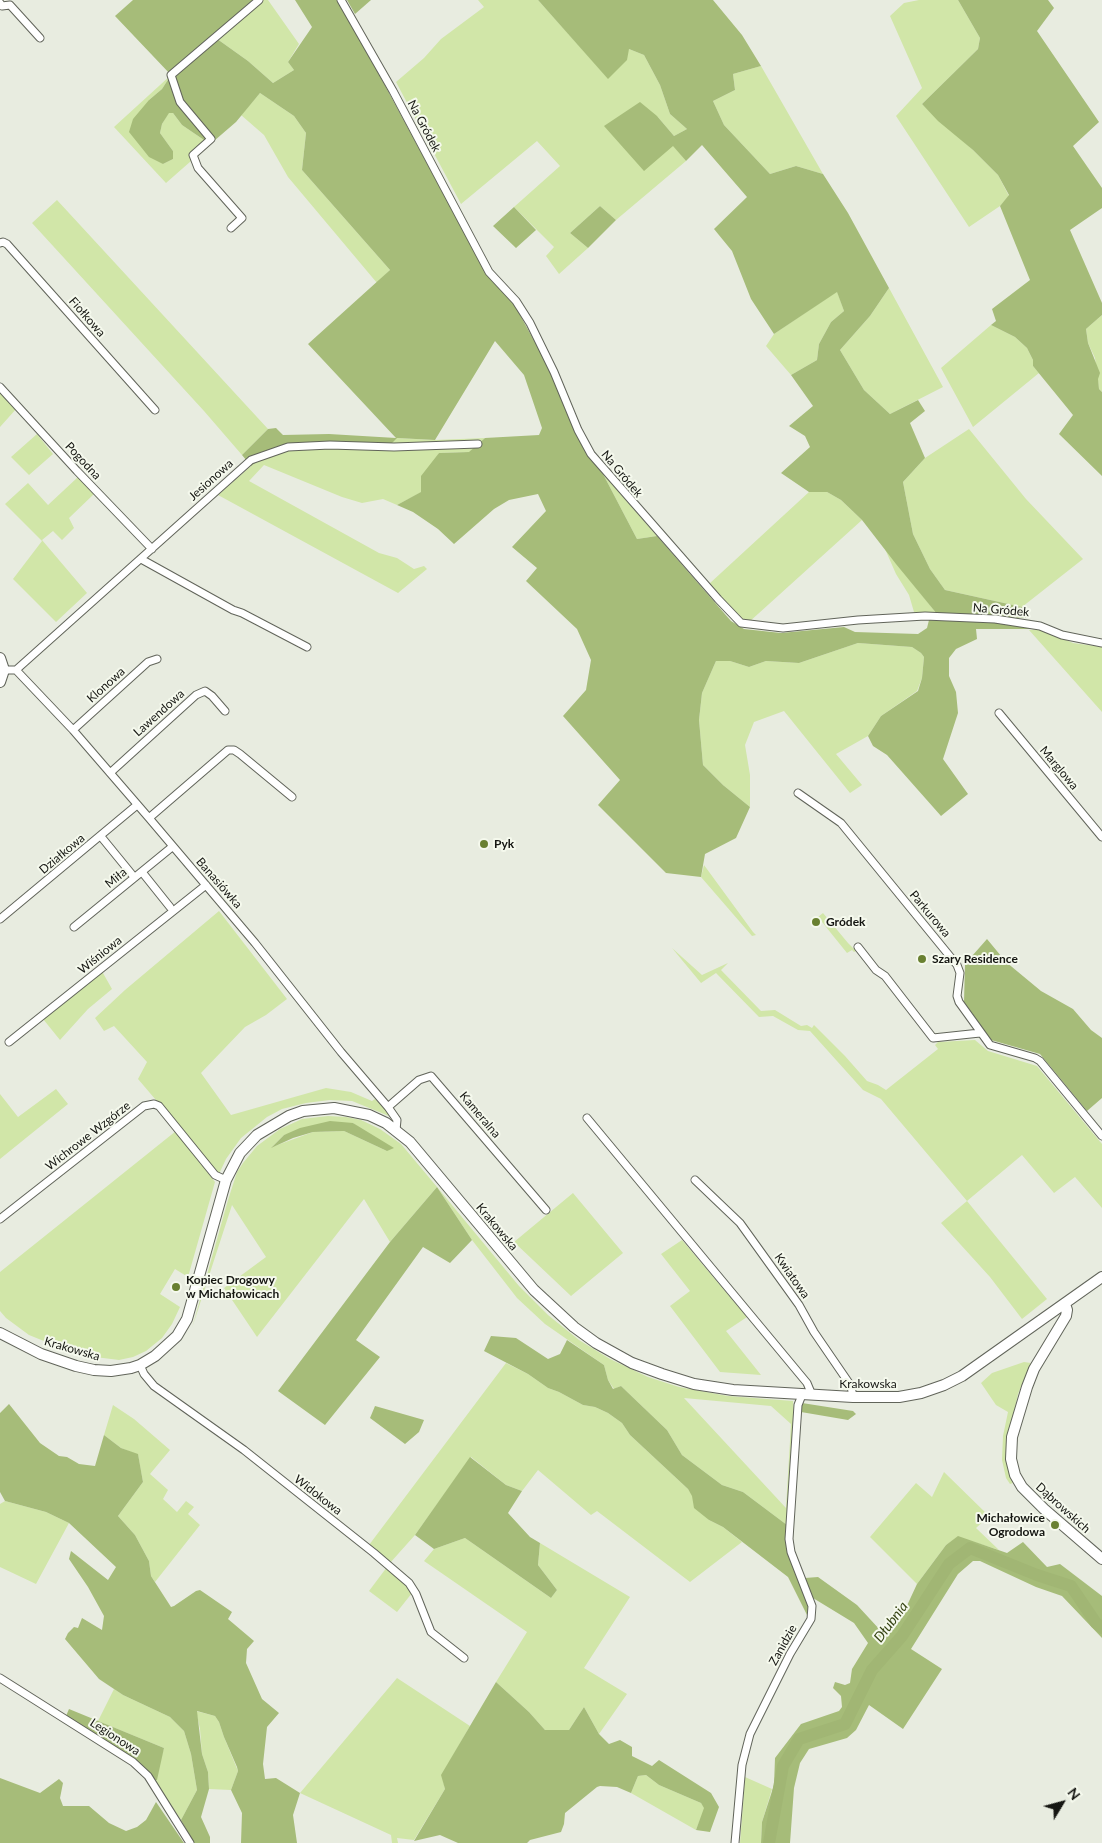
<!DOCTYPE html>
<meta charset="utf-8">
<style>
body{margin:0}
#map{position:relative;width:1102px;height:1843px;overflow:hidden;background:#e8ece0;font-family:Lato,sans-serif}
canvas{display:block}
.north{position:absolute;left:1037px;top:1778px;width:50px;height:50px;-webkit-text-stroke:4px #f5f9ed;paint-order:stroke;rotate:53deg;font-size:14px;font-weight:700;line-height:20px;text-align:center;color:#151612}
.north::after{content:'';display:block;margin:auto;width:18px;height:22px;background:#151612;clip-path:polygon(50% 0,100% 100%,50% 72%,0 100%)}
</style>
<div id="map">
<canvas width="1102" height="1843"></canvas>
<div class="north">N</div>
</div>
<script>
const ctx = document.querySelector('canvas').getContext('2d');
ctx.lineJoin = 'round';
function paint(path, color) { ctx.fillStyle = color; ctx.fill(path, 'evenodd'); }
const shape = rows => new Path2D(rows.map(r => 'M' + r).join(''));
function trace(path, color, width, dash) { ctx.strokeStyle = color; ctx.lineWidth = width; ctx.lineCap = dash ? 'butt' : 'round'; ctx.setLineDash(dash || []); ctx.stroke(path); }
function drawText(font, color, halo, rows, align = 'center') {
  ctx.font = font + ' Lato,sans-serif'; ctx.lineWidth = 4; ctx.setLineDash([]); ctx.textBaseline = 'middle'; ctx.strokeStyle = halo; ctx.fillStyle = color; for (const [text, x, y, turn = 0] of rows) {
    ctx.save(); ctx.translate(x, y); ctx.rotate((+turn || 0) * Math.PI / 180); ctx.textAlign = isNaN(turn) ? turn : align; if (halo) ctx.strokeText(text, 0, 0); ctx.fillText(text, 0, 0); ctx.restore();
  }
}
const green = shape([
 [254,0,268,0,299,44,288,62,294,70,273,83,248,61,213,36],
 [478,0,538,0,608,78,629,49,644,55,660,85,670,114,687,129,674,136,657,116,673,145,686,161,616,220,600,206,570,233,588,248,559,274,546,256,554,247,514,207,560,166,537,141,461,204,396,82,424,58,441,39,484,7],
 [919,0,958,0,980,38,978,49,922,104,973,150,998,175,1009,196,1000,206,969,227,896,116,922,88,890,16,904,3],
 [761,66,823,174,796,166,770,174,724,125,713,101,735,90,733,74],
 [171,75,162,89,149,100,163,164,173,159,173,151,160,133,162,124,169,112,173,113,182,125,204,140,207,147,166,183,114,127],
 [260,93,294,116,306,133,302,170,390,270,377,283,288,177,264,135,241,115],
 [57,200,268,429,242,455,204,411,32,223],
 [889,288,943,387,890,414,864,390,840,350,870,316],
 [837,291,844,311,831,322,819,344,817,360,791,375,766,346,774,334],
 [1102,315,1102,392,1099,389,1095,358,1088,343,1086,329],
 [991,325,1015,337,1027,348,1033,360,1033,366,1039,373,973,427,941,368],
 [0,389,17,408,0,427],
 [969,429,1026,499,1083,559,1022,607,945,590,930,569,913,534,903,482,925,458],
 [37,434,53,454,29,475,11,457],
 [396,438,435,440,485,438,470,452,439,453,422,492,397,505,383,499,362,503,342,497,264,465,249,481,379,553,397,558,414,569,424,566,427,569,398,593,218,495,251,466,286,444],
 [603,474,657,536,637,539],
 [78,477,94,494,69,518,74,528,62,540,53,531,42,540,87,593,56,622,13,579,42,541,5,504,28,483,48,505],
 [809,492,827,492,841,500,862,520,748,623,738,617,709,584],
 [885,549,915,586,937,614,914,612,909,595,896,574],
 [1041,629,1073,643,1102,647,1102,712,1029,630],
 [858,643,912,647,921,653,924,657,922,678,917,691,881,716,868,736,836,754,862,785,850,793,784,711,754,722,745,745,750,775,750,807,723,785,703,765,699,720,702,693,716,661,730,661,749,667,766,661,799,663],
 [704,865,753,932,756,935,752,936,701,877],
 [219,911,287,999,266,1015,245,1027,201,1073,231,1115,326,1088,351,1092,372,1101,375,1099,390,1113,389,1116,352,1101,330,1100,306,1103,282,1109,267,1117,241,1138,226,1159,219,1174,138,1079,147,1062,114,1026,104,1031,95,1018,125,990],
 [823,913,848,943,856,951,854,952,852,950,847,953,818,917],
 [672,948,702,975,728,963,721,970,761,1011,775,1010,801,1026,807,1025,812,1028,814,1025,845,1056,867,1081,878,1085,886,1090,938,1049,935,1045,938,1042,975,1040,988,1051,1037,1066,1102,1144,1102,1208,1075,1177,1054,1193,1022,1155,967,1201,1047,1299,1022,1319,990,1277,941,1223,967,1201,881,1099,863,1090,810,1031,798,1030,773,1016,759,1017,716,973,701,983],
 [99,966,112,989,88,1009,60,1040,39,1014],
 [56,1089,68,1104,0,1159,0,1094,18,1117],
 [328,1116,346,1117,361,1120,380,1129,401,1144,437,1187,519,1286,548,1315,579,1340,610,1359,648,1377,679,1387,728,1396,793,1401,795,1428,787,1525,743,1492,722,1485,682,1455,667,1430,621,1386,614,1389,608,1380,604,1365,545,1324,517,1298,472,1240,437,1187,390,1242,364,1199,257,1337,224,1288,266,1257,232,1205,192,1328,228,1200,237,1172,243,1163,257,1146,280,1129,302,1119],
 [353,1123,387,1151,344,1131,313,1132,272,1147,284,1135],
 [684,1398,771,1406,791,1424,786,1508],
 [176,1131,215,1182,188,1277,175,1269,160,1294,180,1307,172,1324,162,1338,146,1351,133,1357,119,1360,95,1357,66,1350,29,1335,6,1318,0,1311,0,1272],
 [573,1193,623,1253,571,1296,514,1242],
 [682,1240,747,1317,726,1331,761,1375,720,1372,670,1306,690,1291,661,1254],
 [1024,1362,1031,1363,1018,1394,1008,1441,1009,1471,1013,1483,1010,1484,1006,1478,1002,1460,1003,1436,1008,1412,996,1405,981,1383,992,1373],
 [506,1363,528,1374,548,1388,559,1392,583,1405,595,1407,608,1413,622,1423,630,1435,688,1489,709,1520,723,1527,742,1542,690,1582,597,1511,591,1515,538,1470,522,1491,506,1485,471,1457,415,1535,390,1563,369,1545],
 [113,1405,134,1419,170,1450,150,1474,168,1490,163,1499,177,1512,186,1501,194,1507,188,1514,200,1525,155,1582,151,1576,149,1561,135,1535,118,1516,143,1482,138,1455,121,1448,104,1435],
 [944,1472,989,1516,976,1528,999,1550,958,1537,946,1545,917,1584,870,1537,916,1483,932,1497],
 [5,1501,46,1512,69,1523,36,1584,0,1567,0,1504],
 [465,1538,551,1598,557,1590,538,1565,540,1543,630,1597,584,1668,627,1694,599,1734,584,1707,569,1730,545,1730,529,1712,496,1682,527,1632,424,1561,434,1549],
 [387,1567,408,1584,412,1593,397,1612,369,1591],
 [397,1678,470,1726,442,1775,445,1789,414,1840,397,1838,398,1843,392,1843,391,1835,300,1793],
 [114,1689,123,1695,170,1717,184,1731,191,1754,197,1790,181,1820,154,1780,164,1748,98,1721],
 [196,1711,215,1716,219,1722,224,1737,238,1771,231,1790,209,1789,208,1772,202,1754,200,1729],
 [646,1775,659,1785,701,1803,705,1808,696,1830,631,1793,638,1776],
 [745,1777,772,1789,762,1822,761,1843,740,1843]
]);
const forest = shape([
 [133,0,254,0,213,36,248,61,273,83,294,70,288,62,312,27,295,0,339,0,487,275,513,302,551,372,584,449,603,474,637,539,657,536,731,621,744,629,781,633,844,627,855,632,918,634,927,628,929,620,1012,623,1041,629,976,629,977,639,956,649,949,658,949,676,956,692,958,713,943,759,968,794,941,816,887,755,873,746,868,736,881,716,918,691,922,678,924,657,921,653,912,647,858,643,799,663,766,661,749,667,730,661,716,661,702,693,699,720,703,765,723,785,750,807,736,838,705,854,701,877,666,873,598,805,620,780,563,716,586,690,591,660,577,629,526,581,537,568,512,547,546,511,538,494,509,500,494,509,454,544,438,529,413,512,397,505,421,492,421,476,439,453,469,452,485,438,539,435,542,428,524,375,495,341,435,440,397,438,389,446,286,444,251,466,242,455,268,429,276,428,283,435,329,434,396,438,308,344,390,270,302,170,306,133,294,116,260,93,236,122,207,147,204,140,182,125,173,113,169,113,162,124,160,133,173,151,173,159,163,164,149,157,129,132,133,119,149,100,162,89,171,75,115,16],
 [347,0,371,0,355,14],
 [538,0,713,0,742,35,761,66,733,74,735,90,713,101,724,125,770,174,796,166,823,174,848,213,889,288,870,316,840,350,864,390,890,414,918,400,925,411,910,423,925,458,903,482,913,534,930,569,945,590,1022,607,1026,618,937,614,896,564,862,520,841,500,827,492,809,492,781,473,810,447,805,436,789,426,813,406,791,375,817,360,819,344,831,322,844,311,837,292,774,334,751,299,732,251,714,229,747,197,702,145,686,161,673,146,644,171,604,126,640,102,657,116,674,136,687,129,670,114,660,85,644,55,629,49,627,60,608,79],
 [958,0,1048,0,1054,8,1037,31,1099,122,1073,146,1102,188,1102,208,1070,230,1102,303,1102,315,1086,329,1088,343,1100,373,1098,379,1099,389,1102,392,1102,476,1059,434,1073,415,1033,366,1033,360,1027,348,1015,337,991,325,996,321,992,309,1030,280,1000,206,1009,195,998,175,973,150,938,121,922,104,978,49,980,38],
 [600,206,616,220,588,248,570,233],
 [514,207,536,230,516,248,493,226],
 [987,939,1006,962,1041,991,1073,1009,1091,1030,1102,1038,1102,1098,1087,1111,1040,1054,991,1040,964,1002,965,964],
 [330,1121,353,1123,394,1148,387,1151,344,1131,313,1132,293,1138,271,1148,284,1135,300,1128],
 [437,1187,472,1240,450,1263,423,1247,356,1340,380,1357,325,1425,278,1391,390,1242],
 [491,1336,516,1338,548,1359,560,1354,567,1340,604,1365,608,1380,613,1389,621,1386,667,1430,682,1455,722,1485,743,1492,787,1525,810,1605,807,1615,788,1577,723,1527,709,1520,694,1508,692,1496,688,1489,630,1435,622,1423,608,1413,595,1407,583,1405,559,1392,548,1388,528,1374,484,1351],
 [802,1403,853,1411,856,1414,848,1420,801,1412],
 [9,1404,40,1443,59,1456,67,1457,79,1464,95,1466,104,1435,121,1448,138,1454,143,1482,118,1516,135,1535,149,1561,151,1576,171,1607,174,1606,196,1591,200,1590,232,1612,228,1619,254,1641,247,1649,246,1663,262,1699,279,1713,267,1727,263,1764,265,1779,276,1778,300,1793,293,1815,297,1843,241,1843,242,1813,231,1790,238,1771,237,1767,224,1737,219,1722,215,1716,197,1711,202,1754,208,1772,209,1789,201,1817,210,1837,210,1843,194,1843,181,1820,197,1790,191,1754,184,1731,170,1717,123,1695,99,1679,65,1639,68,1633,74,1627,78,1628,82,1618,102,1630,104,1616,88,1587,69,1559,71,1551,108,1580,116,1567,69,1523,46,1512,5,1501,0,1492,0,1413],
 [375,1406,424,1420,419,1432,405,1444,370,1418],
 [470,1457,506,1485,522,1491,508,1513,530,1537,540,1543,538,1565,557,1590,551,1598,465,1538,434,1549,415,1535],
 [958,1536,1007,1553,1023,1542,1047,1567,1060,1564,1102,1596,1102,1638,1062,1596,1036,1587,980,1561,973,1561,958,1574,911,1649,942,1669,903,1729,869,1705,856,1730,847,1738,809,1749,800,1763,794,1788,790,1843,761,1843,762,1822,774,1785,775,1758,801,1724,839,1711,842,1707,841,1696,833,1688,835,1682,845,1685,850,1683,852,1669,868,1643,854,1623,813,1598,805,1578,818,1577,857,1605,881,1631,887,1628,904,1612,917,1584,946,1545],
 [496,1682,529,1712,545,1730,569,1730,584,1707,599,1734,609,1744,620,1740,632,1747,632,1756,652,1766,659,1760,711,1793,719,1807,710,1832,696,1830,704,1808,701,1803,659,1785,646,1775,638,1776,631,1793,617,1787,600,1786,597,1787,565,1813,564,1824,561,1832,530,1840,527,1843,458,1843,440,1835,414,1841,445,1789,441,1775],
 [69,1709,164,1748,157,1780,154,1780,135,1759,66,1716],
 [0,1778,40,1793,59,1779,63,1783,60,1798,63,1806,89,1806,109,1823,126,1831,137,1827,146,1820,156,1802,184,1843,0,1843]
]);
const river = shape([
 [769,1843,783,1766,799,1739,845,1724,872,1670,902,1636,949,1564,970,1548,1037,1575,1071,1586,1096,1623,1102,1628]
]);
const street = shape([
 [341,0,393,91,489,272,516,301,530,323,554,372,578,430,591,454,718,599,741,623,783,628,858,620,925,616,995,619,1040,626,1062,635,1102,643],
 [0,3,2,6,10,5,40,38],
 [231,228,242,218,198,168,193,155,211,139,180,102,171,75,259,0],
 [0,243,3,242,7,244,155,410],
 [0,387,77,471,152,549],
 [141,559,233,610,242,613,307,647],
 [4,670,16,670,73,730,149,818,255,943,341,1052,388,1107,397,1120,396,1130],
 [16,670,251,460,288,447,330,445,394,447,478,444],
 [999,713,1102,837],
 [73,730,148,662,157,659],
 [110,773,196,695,205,691,212,696,225,711],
 [798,793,841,823,957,965,960,973,957,996,959,1002,990,1045,1035,1058,1040,1061,1102,1136],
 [149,818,228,750,234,750,240,754,292,797],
 [103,839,134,877],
 [142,872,170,907],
 [0,919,137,805],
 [74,927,172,847],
 [858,947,876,970,885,976,933,1038,980,1033],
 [9,1042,206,885],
 [388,1107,419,1080,431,1076,546,1210],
 [587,1118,807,1383,812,1395],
 [695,1180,740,1223,799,1305,814,1332,851,1386,853,1397],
 [0,1219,144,1106,154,1104,159,1106,215,1175,226,1180],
 [140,1365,144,1374,154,1386,244,1450,374,1553,409,1583,416,1594,431,1632,464,1658],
 [0,1678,133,1762,148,1776,190,1843],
 [735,1843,742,1765,750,1734,790,1654,811,1619,812,1606,791,1552,789,1539,798,1405,802,1395]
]);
const secondary = shape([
 [0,658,4,670,0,682],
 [1065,1304,1067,1310,1066,1316,1034,1369,1027,1387,1012,1437,1011,1459,1015,1475,1022,1487,1044,1509,1102,1559],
 [0,1333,41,1354,76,1366,94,1370,111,1371,131,1368,140,1365,155,1356,177,1336,187,1319,226,1180,240,1153,257,1135,289,1116,303,1111,334,1108,369,1115,386,1123,410,1142,534,1290,574,1327,596,1343,632,1363,662,1374,694,1384,733,1390,853,1397,899,1397,921,1393,944,1385,962,1376,1102,1277]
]);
const markers = [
 [484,844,5,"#698031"],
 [816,922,5,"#698031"],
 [922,959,5,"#698031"],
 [176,1287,5,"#698031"],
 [1055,1525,5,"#698031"]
];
const streetNames = [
 ["Na Gródek",424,126,62],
 ["Fiołkowa",87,317,49],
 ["Pogodna",83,461,47],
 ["Na Gródek",622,474,50],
 ["Jesionowa",211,480,-42],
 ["Na Gródek",1001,610,5],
 ["Klonowa",106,685,-42],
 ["Lawendowa",159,713,-42],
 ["Marglowa",1059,768,50],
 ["Działkowa",62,854,-40],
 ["Miła",116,878,-39],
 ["Banasiówka",219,883,49],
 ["Parkurowa",930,914,50],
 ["Wiśniowa",100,955,-39],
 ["Kameralna",480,1115,50],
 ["Wichrowe Wzgórze",88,1136,-38],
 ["Krakowska",497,1227,50],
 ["Kwiatowa",792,1276,55],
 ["Krakowska",72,1349,16],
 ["Krakowska",868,1384],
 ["Widokowa",318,1495,38],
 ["Dąbrowskich",1063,1508,42],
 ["Zanidzie",783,1645,-61],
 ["Legionowa",115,1737,33]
];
const poiNames = [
 ["Pyk",494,844],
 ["Gródek",826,922],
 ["Szary Residence",932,959],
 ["Kopiec Drogowy",186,1280],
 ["w Michałowicach",186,1294],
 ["Michałowice",1045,1518,"right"],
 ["Ogrodowa",1045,1532,"right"]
];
const waterNames = [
 ["Dłubnia",891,1622,-53]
];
paint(green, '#d1e6a8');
paint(forest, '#a6bc79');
trace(river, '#a1b674', 12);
trace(street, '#61645a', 9);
trace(secondary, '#61645a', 12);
trace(street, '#fff', 7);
trace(secondary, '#fff', 10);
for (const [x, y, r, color] of markers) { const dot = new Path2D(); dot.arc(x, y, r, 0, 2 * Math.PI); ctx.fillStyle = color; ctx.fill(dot); trace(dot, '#f5f9ed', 2); }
drawText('12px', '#151612', '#f5f9ed', streetNames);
drawText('bold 12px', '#151612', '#f5f9ed', poiNames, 'left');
drawText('italic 14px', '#364413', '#f5f9ed', waterNames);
</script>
